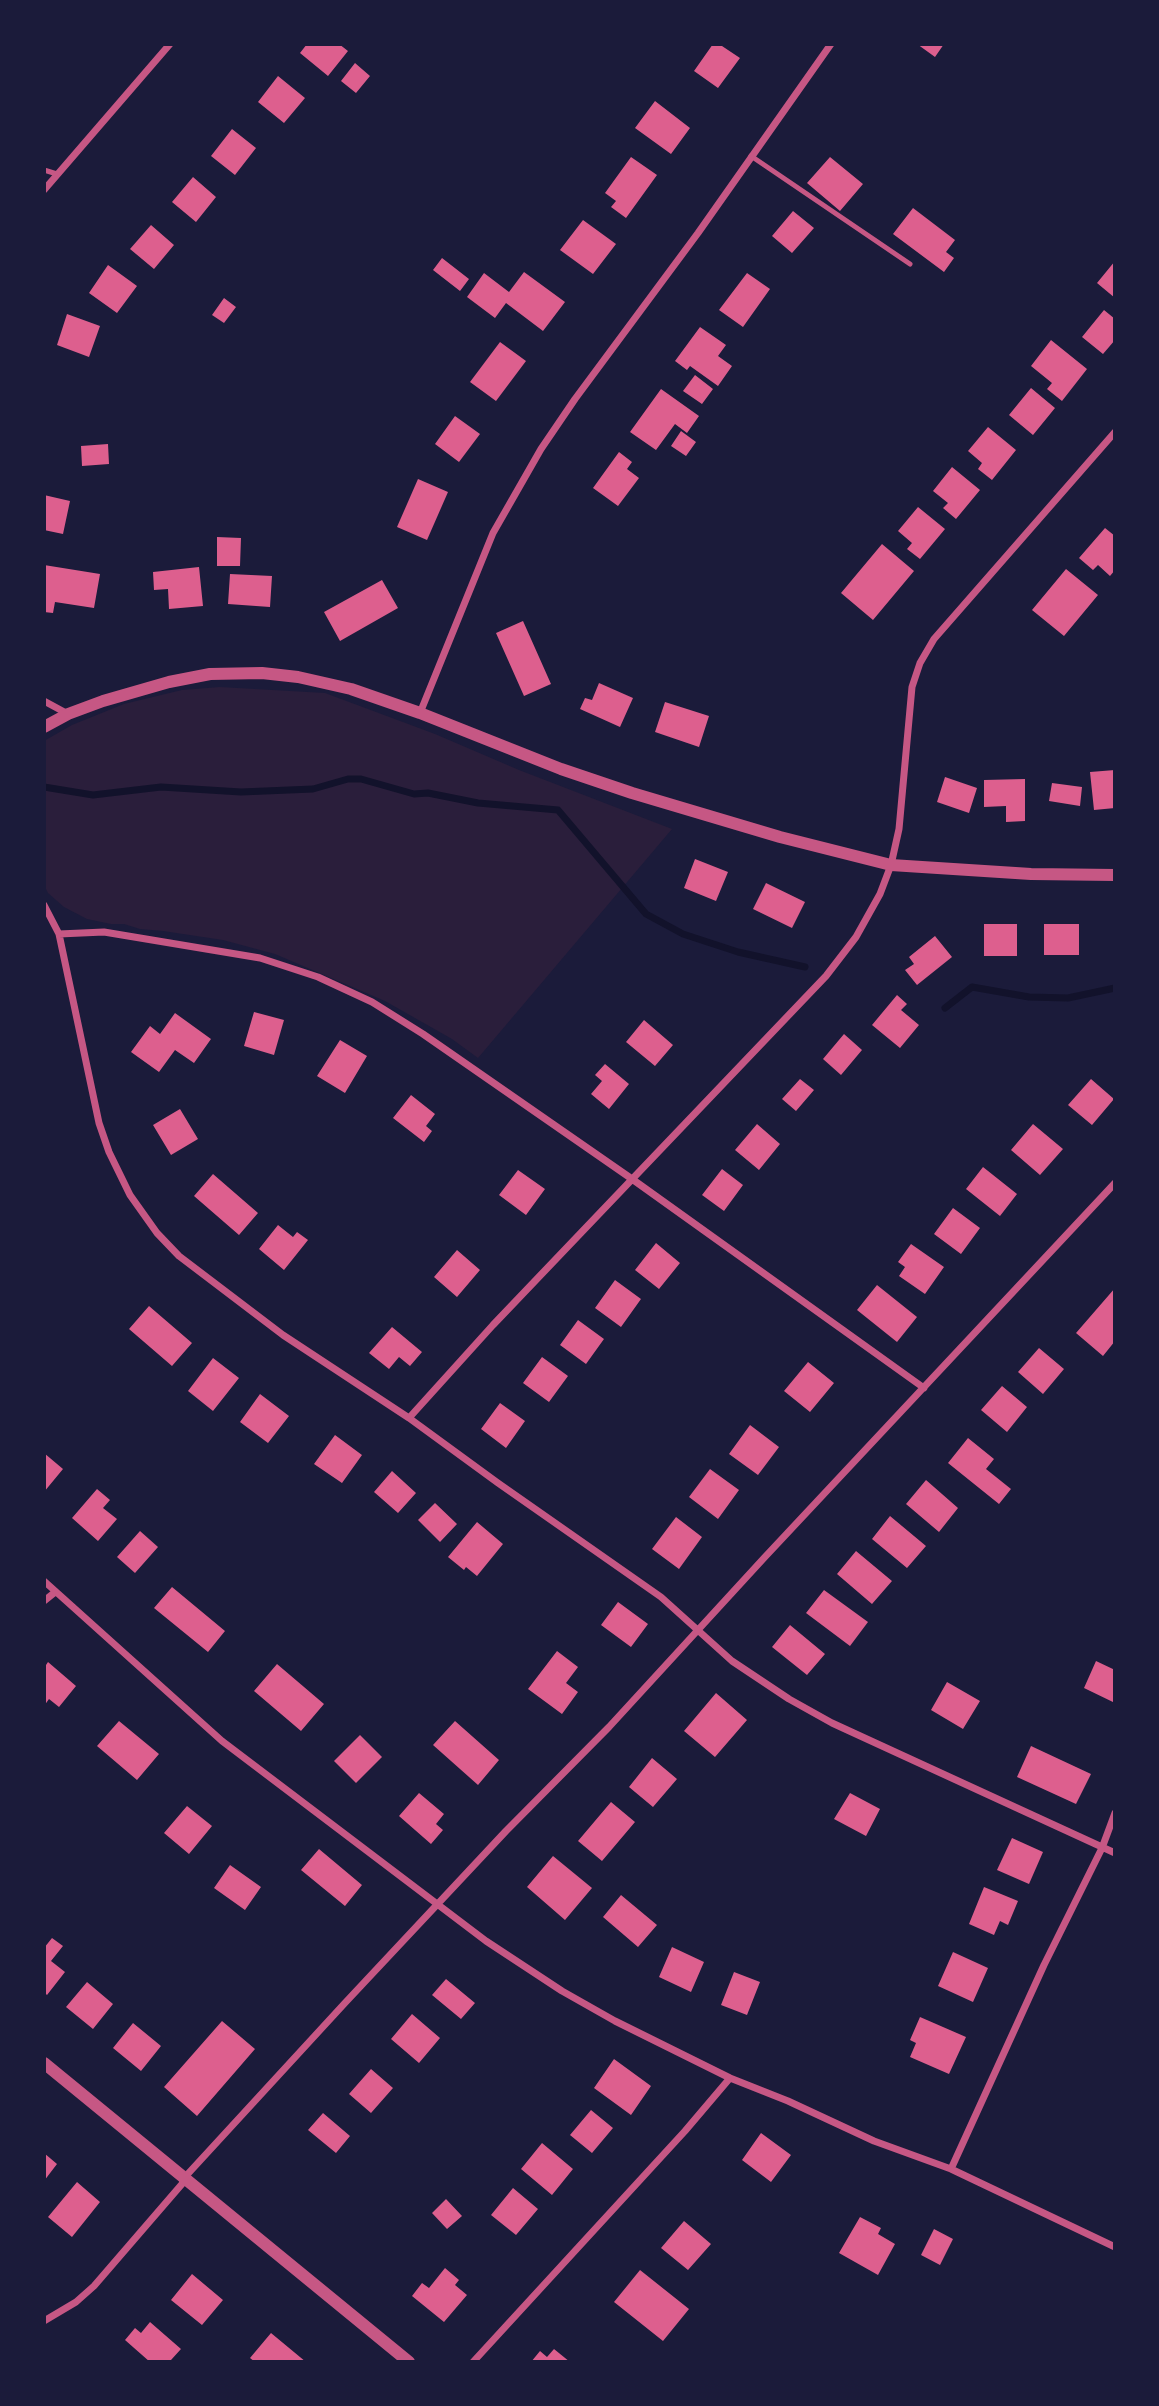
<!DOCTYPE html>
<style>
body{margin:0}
#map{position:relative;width:1159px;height:2406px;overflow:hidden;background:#1b1b3a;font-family:Literata,serif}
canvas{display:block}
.frame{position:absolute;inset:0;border:46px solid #1b1b3a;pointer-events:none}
</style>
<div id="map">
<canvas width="1159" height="2406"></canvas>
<div class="frame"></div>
</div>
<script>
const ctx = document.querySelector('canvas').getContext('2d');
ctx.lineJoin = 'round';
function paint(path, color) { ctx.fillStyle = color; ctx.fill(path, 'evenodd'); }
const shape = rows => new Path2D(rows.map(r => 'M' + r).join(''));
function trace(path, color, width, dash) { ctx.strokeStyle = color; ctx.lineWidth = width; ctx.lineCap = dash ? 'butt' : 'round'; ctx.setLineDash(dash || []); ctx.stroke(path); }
const green = shape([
 [220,687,325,693,435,734,519,770,672,829,478,1058,452,1039,385,1001,275,954,223,940,163,931,140,929,124,924,111,924,87,919,64,907,48,893,44,885,44,741,72,725,124,704,182,690]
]);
const stream = shape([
 [44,787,93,795,161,787,241,792,313,789,348,779,361,779,414,794,428,793,478,803,558,810,646,914,683,934,738,952,805,967],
 [945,1008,972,987,1029,997,1068,998,1115,988]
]);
const building = shape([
 [307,44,339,44,348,51,328,76,300,53],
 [713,44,719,44,740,58,718,88,694,71],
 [917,44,944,44,935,57],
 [355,63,370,76,356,93,341,81],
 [278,76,305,98,284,123,258,102],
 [655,101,690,128,671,154,635,128],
 [232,129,256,148,235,175,211,156],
 [631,157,657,175,626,218,611,207,616,201,605,193],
 [830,157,863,184,840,211,807,183],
 [193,177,216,197,196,222,172,202],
 [913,208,955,240,946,252,954,258,944,272,893,234],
 [793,211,814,228,792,253,772,236],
 [583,220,616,244,593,274,560,250],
 [151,225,174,245,154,269,130,249],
 [442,258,469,279,460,291,433,270],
 [1115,261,1115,298,1097,283],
 [108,265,137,286,117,313,89,293],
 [524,272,565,302,543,331,506,303,495,318,467,297,484,273,509,292],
 [747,273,770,289,743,327,719,310],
 [224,298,236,307,224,323,212,315],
 [1104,310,1115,319,1115,340,1103,354,1082,337],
 [67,314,100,326,89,357,57,345],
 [700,327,726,345,718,356,732,366,718,386,690,366,687,370,675,361],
 [1051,340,1087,369,1062,401,1047,389,1052,383,1031,366],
 [500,342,526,361,496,401,470,382],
 [695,375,713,389,702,404,683,391],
 [1031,388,1055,408,1033,435,1009,415],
 [661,389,699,416,687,433,675,424,656,450,630,432],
 [455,416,480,434,459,462,435,444],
 [988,427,1016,450,992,480,978,469,982,463,968,451],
 [681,431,696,442,686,456,671,446],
 [108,444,109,464,82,466,81,446],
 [619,452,632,462,627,469,639,478,618,506,593,488],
 [952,467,980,490,956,519,943,508,948,503,933,491],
 [418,479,448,492,427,540,397,527],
 [44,495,70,501,63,534,44,530],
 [918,507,945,529,920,559,907,549,912,543,898,531],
 [1105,528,1115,536,1115,570,1110,576,1098,565,1093,570,1079,558],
 [217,537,241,538,240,566,217,566],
 [882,544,914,571,873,620,841,593],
 [44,565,100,574,94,608,55,602,53,613,44,612],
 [199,567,203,606,169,609,168,589,154,590,153,572],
 [1066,569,1098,595,1064,636,1032,610],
 [230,574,272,576,270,607,228,604],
 [382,580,398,608,340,641,324,612],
 [523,621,551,684,524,696,496,633],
 [599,683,633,698,620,727,580,709,585,698,592,700],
 [665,702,709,716,699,747,655,732],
 [1115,770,1115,808,1094,810,1090,772],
 [945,777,977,788,969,813,937,802],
 [1025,779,1025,821,1006,822,1006,806,984,807,984,780],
 [1052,783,1082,787,1080,806,1049,801],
 [695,859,728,872,716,901,684,888],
 [766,883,805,902,792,928,753,909],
 [984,924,1017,924,1017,956,984,956],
 [1044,924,1079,924,1079,955,1044,955],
 [935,936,952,957,917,985,905,970,914,964,909,957],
 [897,995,907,1004,901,1010,919,1025,900,1048,872,1025],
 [254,1012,284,1020,274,1055,244,1046],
 [175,1013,211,1039,194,1063,175,1050,159,1072,131,1052,150,1026,160,1034],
 [644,1020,673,1045,655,1066,626,1042],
 [844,1034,862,1050,841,1075,823,1059],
 [340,1040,367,1056,345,1093,317,1076],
 [605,1064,629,1084,609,1109,591,1094,602,1081,595,1075],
 [800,1079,814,1090,796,1111,782,1099],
 [1091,1079,1114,1099,1092,1125,1068,1105],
 [411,1095,435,1114,426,1126,432,1131,424,1142,393,1118],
 [180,1109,198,1139,171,1155,153,1125],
 [757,1124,780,1144,759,1170,735,1150],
 [1033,1124,1063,1149,1040,1175,1011,1150],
 [983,1167,1017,1194,1000,1216,966,1189],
 [722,1169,743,1185,724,1211,702,1195],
 [518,1170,545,1189,526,1215,499,1195],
 [213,1174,258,1213,239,1235,194,1196],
 [953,1208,980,1228,961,1254,934,1234],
 [278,1225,293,1237,297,1232,308,1240,284,1270,259,1249],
 [656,1243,680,1263,659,1289,635,1270],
 [911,1244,944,1267,925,1294,899,1276,905,1267,898,1262],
 [457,1250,480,1270,457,1297,434,1277],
 [615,1280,641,1299,621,1327,595,1308],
 [877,1285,917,1317,897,1342,857,1310],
 [1115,1288,1115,1341,1103,1356,1076,1333],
 [149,1306,192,1343,172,1366,129,1329],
 [578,1320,604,1339,586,1364,560,1345],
 [392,1327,422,1352,410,1366,399,1357,389,1369,369,1353],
 [1039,1348,1064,1369,1043,1394,1018,1372],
 [542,1357,568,1376,549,1402,523,1383],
 [213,1358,239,1378,213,1411,188,1391],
 [808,1362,834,1383,810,1412,784,1391],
 [1002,1386,1027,1407,1007,1432,981,1410],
 [260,1394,289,1416,268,1443,240,1422],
 [500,1403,525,1421,506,1448,481,1429],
 [750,1425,779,1447,758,1475,729,1454],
 [335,1435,362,1455,342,1483,314,1464],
 [968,1438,994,1459,986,1469,1011,1489,999,1504,948,1463],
 [44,1453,63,1469,44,1492],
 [710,1469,739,1490,718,1519,689,1497],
 [392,1471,416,1493,398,1513,374,1492],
 [926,1480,958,1508,939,1532,906,1504],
 [97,1489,110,1500,103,1508,117,1519,98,1541,72,1518],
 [435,1503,457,1524,440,1542,418,1520],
 [890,1516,926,1546,907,1568,872,1539],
 [676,1517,702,1537,679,1569,652,1549],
 [477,1522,503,1544,477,1576,466,1567,464,1570,448,1557],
 [140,1531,158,1547,135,1573,117,1557],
 [856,1551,892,1581,872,1604,837,1574],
 [172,1587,225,1631,208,1652,154,1608],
 [824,1590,868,1622,850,1646,806,1613],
 [618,1602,648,1624,631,1647,601,1625],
 [790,1625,825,1654,807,1675,772,1647],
 [557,1651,578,1667,566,1683,578,1692,562,1714,528,1689],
 [1096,1661,1115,1670,1115,1703,1084,1688],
 [48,1662,76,1686,59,1707,49,1699,44,1706,44,1668],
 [277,1664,324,1704,301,1731,254,1691],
 [947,1682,980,1701,963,1729,931,1710],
 [716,1693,747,1720,715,1757,684,1731],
 [119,1721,159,1754,137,1780,97,1746],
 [455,1721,499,1760,478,1785,433,1745],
 [360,1735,382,1757,356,1783,334,1761],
 [1031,1746,1091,1774,1076,1804,1017,1777],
 [652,1758,677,1779,653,1807,629,1787],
 [419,1793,444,1814,436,1824,443,1830,431,1844,399,1816],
 [850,1793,880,1809,866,1836,834,1819],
 [611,1802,635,1822,602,1861,578,1841],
 [187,1806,212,1826,189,1854,164,1833],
 [1012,1838,1043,1852,1029,1884,997,1870],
 [319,1849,362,1885,345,1906,301,1870],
 [553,1856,592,1888,565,1920,527,1887],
 [230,1865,261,1887,245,1910,214,1888],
 [984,1887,1018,1901,1008,1925,1000,1921,994,1935,969,1924],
 [621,1895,657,1925,638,1947,603,1917],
 [52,1938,63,1946,51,1961,65,1972,47,1995,44,1992,44,1948],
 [672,1947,704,1962,691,1992,659,1977],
 [953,1952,988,1968,973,2002,938,1986],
 [734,1972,760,1982,747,2015,721,2005],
 [446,1979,475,2003,461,2019,432,1995],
 [87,1982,113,2004,93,2029,66,2007],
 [412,2014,440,2038,419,2063,391,2039],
 [920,2017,966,2037,949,2074,910,2057,916,2043,910,2040],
 [222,2021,255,2049,197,2116,164,2087],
 [133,2023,161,2046,141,2071,113,2048],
 [614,2059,651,2086,631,2115,594,2088],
 [371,2069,393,2088,371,2113,349,2094],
 [591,2110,613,2128,592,2153,570,2135],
 [323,2113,350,2136,336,2153,308,2130],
 [761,2133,791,2155,771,2182,742,2160],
 [542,2143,573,2169,552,2195,521,2169],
 [44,2153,57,2164,44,2181],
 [77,2182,100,2202,72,2237,48,2217],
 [513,2188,538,2209,516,2235,491,2215],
 [446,2199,462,2216,447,2229,432,2213],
 [860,2217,881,2228,878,2234,895,2244,878,2275,839,2253],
 [684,2221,711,2244,688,2270,661,2248],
 [934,2229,953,2239,940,2265,921,2255],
 [445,2268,459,2280,455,2285,467,2295,444,2322,412,2296,422,2283,429,2288],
 [640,2270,689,2309,663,2341,614,2302],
 [192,2274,223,2300,202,2325,171,2300],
 [150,2322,181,2349,171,2360,173,2362,150,2362,125,2340,135,2328,141,2333],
 [271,2333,306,2362,255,2362,250,2358],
 [554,2349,570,2362,531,2362,540,2351,547,2357]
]);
const service = shape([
 [751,156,910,264],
 [44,170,57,174]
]);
const minor = shape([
 [44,190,170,44],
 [44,701,68,714],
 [420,713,493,533,541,449,575,399,698,233,831,44],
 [44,905,59,934,99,1123,109,1152,130,1195,157,1233,179,1256,283,1335,409,1418,498,1483,661,1597,732,1661,789,1699,832,1723,1115,1853],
 [59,934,104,932,260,958,318,977,372,1002,423,1034,632,1179,924,1388],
 [409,1418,493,1325,826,976,856,937,880,894,891,865,899,829,912,687,920,663,934,639,1115,432],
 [44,1581,222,1741,486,1941,562,1991,615,2021,730,2078,788,2101,874,2141,951,2169,1115,2247],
 [44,1601,54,1593],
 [951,2169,1044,1965,1102,1848,1115,1813],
 [44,2321,76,2302,94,2286,182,2184,185,2177,344,2004,506,1831,609,1727,764,1558,1115,1183],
 [473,2362,685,2131,730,2078]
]);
const tertiary = shape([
 [44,727,68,714,103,701,169,682,210,674,262,673,298,677,351,689,420,713,561,769,632,793,780,837,891,865,1031,874,1115,875],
 [44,2063,409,2362]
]);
paint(green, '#2a1e3b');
trace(stream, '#12122b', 7);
paint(building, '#dd5f8e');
trace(service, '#c65784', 5);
trace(minor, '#c65784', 7);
trace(tertiary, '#c65784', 12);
</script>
